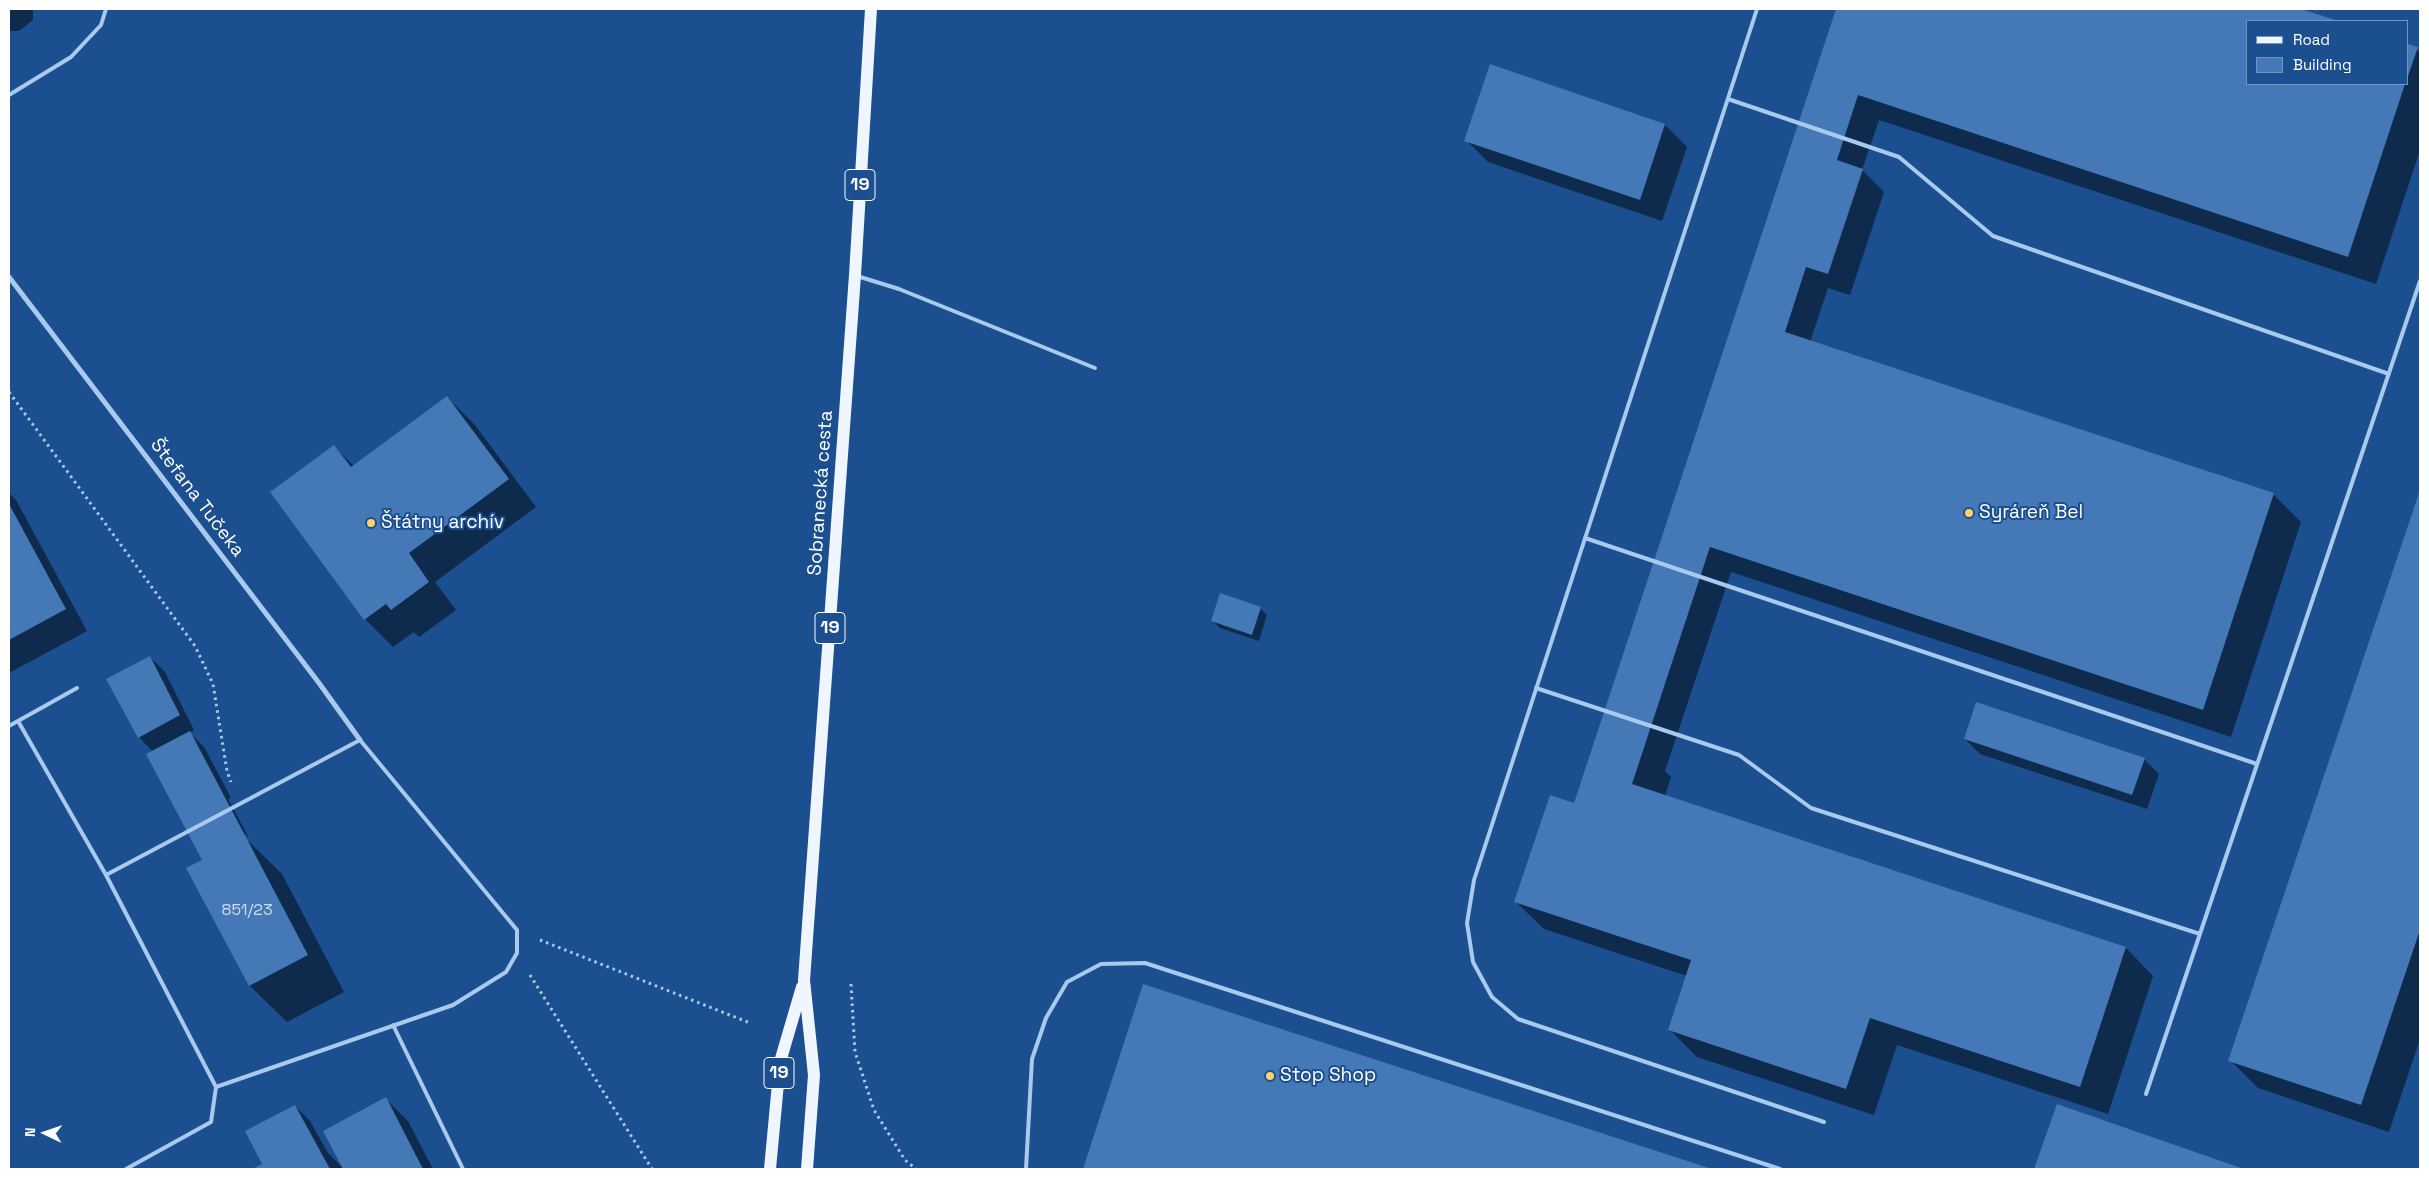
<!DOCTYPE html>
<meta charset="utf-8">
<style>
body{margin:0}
#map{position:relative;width:2429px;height:1178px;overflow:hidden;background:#1b4f8f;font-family:"Space Grotesk",sans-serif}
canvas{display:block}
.frame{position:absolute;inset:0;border:10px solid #fff;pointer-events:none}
.legend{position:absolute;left:2246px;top:20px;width:162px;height:65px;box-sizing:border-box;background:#1b4f8f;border:1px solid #7695bc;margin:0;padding:6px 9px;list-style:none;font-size:15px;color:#fff}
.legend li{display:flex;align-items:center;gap:10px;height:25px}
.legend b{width:25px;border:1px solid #7695bc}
.north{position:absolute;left:20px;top:1108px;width:50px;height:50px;-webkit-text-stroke:4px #1b4f8f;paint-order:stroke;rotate:273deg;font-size:14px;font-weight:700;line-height:20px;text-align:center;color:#fff}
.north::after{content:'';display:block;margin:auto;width:18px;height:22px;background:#fff;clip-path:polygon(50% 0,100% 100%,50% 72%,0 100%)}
</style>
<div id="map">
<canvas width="2429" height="1178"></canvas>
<div class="frame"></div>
<ul class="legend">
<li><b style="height:6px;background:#f0f6ff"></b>Road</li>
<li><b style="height:14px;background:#4478b7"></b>Building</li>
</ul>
<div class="north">N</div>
</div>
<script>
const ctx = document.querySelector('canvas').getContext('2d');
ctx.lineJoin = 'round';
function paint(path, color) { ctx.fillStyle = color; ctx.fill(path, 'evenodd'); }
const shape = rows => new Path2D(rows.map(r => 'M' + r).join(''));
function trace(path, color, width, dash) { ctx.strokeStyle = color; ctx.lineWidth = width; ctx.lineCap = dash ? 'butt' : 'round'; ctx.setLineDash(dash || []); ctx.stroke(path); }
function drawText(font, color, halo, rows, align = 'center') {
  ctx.font = font + ' "Space Grotesk",sans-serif'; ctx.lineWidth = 4; ctx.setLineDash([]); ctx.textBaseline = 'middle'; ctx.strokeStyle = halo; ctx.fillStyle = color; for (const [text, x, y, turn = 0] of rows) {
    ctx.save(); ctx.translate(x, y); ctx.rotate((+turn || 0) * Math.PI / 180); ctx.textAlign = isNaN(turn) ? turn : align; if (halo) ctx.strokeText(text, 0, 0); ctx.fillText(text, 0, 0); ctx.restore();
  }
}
const shadow = shape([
 [9,9,33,9,33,20,19,31,9,31],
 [1837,9,2297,9,2335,21,2248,21,2248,84,2408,84,2408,45,2420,52,2420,150,2376,284,1879,120,1862,170,1884,192,1850,295,1828,288,1810,342,2273,494,2301,522,2231,737,1731,572,1665,771,1671,777,1665,796,2126,948,2153,976,2108,1114,1897,1045,1874,1115,1697,1057,1669,1029,1687,976,1544,929,1516,902,1575,805],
 [1491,66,1665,125,1687,147,1662,221,1488,162,1466,140],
 [447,397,475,425,536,507,435,582,456,610,419,637,414,632,393,647,365,619,272,493,334,447,354,466],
 [9,493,16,500,87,631,9,673],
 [2420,493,2420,1039,2389,1132,2258,1088,2230,1060],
 [1260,608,1267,615,1259,641,1220,628,1213,621],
 [150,657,165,672,194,730,190,733,204,747,231,798,228,799,249,838,244,833,244,837,282,874,344,992,287,1022,250,986,188,868,204,860,153,752,139,737],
 [1965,739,2144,759,2159,774,2147,809,1980,754],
 [1144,985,1709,1169,1084,1169],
 [386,1099,408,1121,433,1169,255,1169,264,1164,295,1106,310,1121,328,1153,343,1168],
 [2058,1105,2241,1169,2036,1169]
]);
const building = shape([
 [1836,9,2301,9,2338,21,2248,21,2248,84,2405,84,2348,257,1858,95,1837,160,1863,169,1828,274,1806,267,1785,332,2274,493,2203,710,1710,547,1632,784,2126,947,2080,1087,1870,1018,1846,1089,1668,1030,1691,960,1514,902,1550,795,1574,803],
 [2408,44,2418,47,2408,76],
 [1490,64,1665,124,1640,200,1464,141],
 [447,396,509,479,409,553,429,582,391,610,386,604,364,620,270,492,334,445,351,467],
 [2420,490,2420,930,2361,1105,2228,1061],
 [9,504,66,609,9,640],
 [1220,593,1261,607,1252,635,1211,621],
 [150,656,180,715,138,738,106,679],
 [1976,702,2145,758,2132,795,1964,739],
 [190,731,308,955,249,986,186,868,202,860,146,754],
 [1143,984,1712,1169,1083,1169],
 [386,1097,423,1169,343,1169,323,1131],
 [2057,1104,2244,1169,2034,1169],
 [295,1105,330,1169,252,1169,262,1164,245,1131]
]);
const path = shape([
 [9,392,195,646,213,684,227,771,231,782],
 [540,940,750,1023],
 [530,975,652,1169],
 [851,984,855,1052,874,1110,905,1160,916,1169]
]);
const lane = shape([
 [1757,9,1474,880,1467,923,1473,962,1492,997,1518,1019,1824,1122],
 [9,95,71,57,101,25,106,9],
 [1728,99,1899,157,1993,236,2389,374],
 [857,276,899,289,1095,368],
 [1585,538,2257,764],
 [1536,688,1739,755,1811,808,2200,934],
 [18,721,106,875,216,1087],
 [9,726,77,688],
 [106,875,360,740,517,930,517,953,506,972,453,1005,216,1087,211,1122,126,1169],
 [393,1025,463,1169],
 [2146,1094,2420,281],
 [1026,1169,1032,1059,1046,1018,1067,982,1101,964,1145,963,1780,1169]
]);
const street = shape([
 [9,277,319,683,360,740]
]);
const primary = shape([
 [770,1169,780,1062,802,987],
 [807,1169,814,1075,804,980,855,275,871,9]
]);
const markers = [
 [1969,513,5,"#ffd166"],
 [371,523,5,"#ffd166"],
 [1270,1076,5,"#ffd166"]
];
const numberNames = [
 ["851/23",247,911]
];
const shields = [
 [860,185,30],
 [830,628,30],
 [779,1073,30]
];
const shieldNames = [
 ["19",860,185],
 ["19",830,628],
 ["19",779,1073]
];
const streetNames = [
 ["Sobranecká cesta",821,493,-86],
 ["Štefana Tučeka",197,498,53]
];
const poiNames = [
 ["Syráreň Bel",1979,513],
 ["Štátny archív",381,523],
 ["Stop Shop",1280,1076]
];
paint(shadow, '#0007');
paint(building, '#4478b7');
trace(path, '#a9c9ee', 3, [2.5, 4]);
trace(lane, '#a9c9ee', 4);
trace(street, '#a9c9ee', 5);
trace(primary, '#f0f6ff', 12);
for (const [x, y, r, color] of markers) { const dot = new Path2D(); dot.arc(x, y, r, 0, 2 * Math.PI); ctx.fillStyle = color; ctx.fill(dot); trace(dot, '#1b4f8f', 2); }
drawText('16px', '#d0dded', null, numberNames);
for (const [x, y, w] of shields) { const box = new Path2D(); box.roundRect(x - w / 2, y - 15.5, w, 31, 4); ctx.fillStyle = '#1b4f8f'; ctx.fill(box); trace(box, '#fff', 1); }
drawText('bold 18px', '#fff', null, shieldNames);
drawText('19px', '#fff', '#1b4f8f', streetNames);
drawText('19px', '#fff', '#1b4f8f', poiNames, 'left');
</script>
